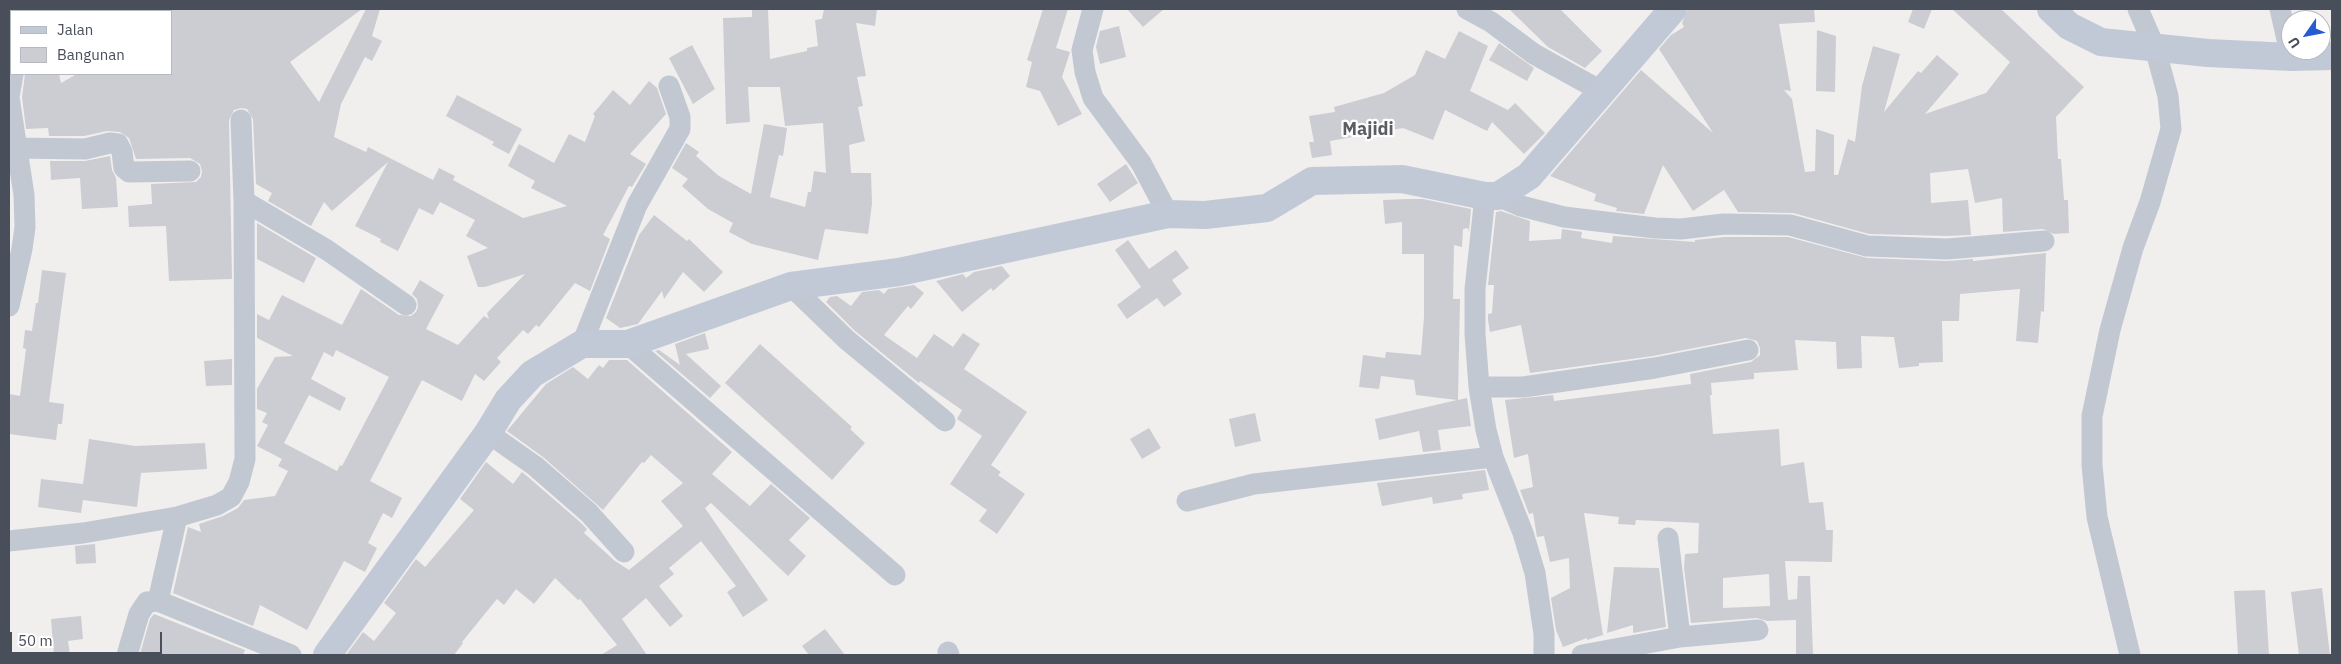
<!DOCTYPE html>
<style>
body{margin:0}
#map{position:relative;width:2341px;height:664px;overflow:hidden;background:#f1eeee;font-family:"IBM Plex Sans",sans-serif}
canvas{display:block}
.frame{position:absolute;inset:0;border:10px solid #484f5a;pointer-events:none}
.legend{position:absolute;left:10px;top:10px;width:162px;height:65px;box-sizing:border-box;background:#fff;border:1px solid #b6b9bd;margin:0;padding:6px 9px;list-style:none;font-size:15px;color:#484f5a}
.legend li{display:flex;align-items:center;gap:10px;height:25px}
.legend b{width:25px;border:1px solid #b6b9bd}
.north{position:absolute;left:2281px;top:10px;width:50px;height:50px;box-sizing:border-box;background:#fff;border:1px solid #b6b9bd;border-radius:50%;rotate:237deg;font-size:14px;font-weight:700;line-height:20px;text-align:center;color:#484f5a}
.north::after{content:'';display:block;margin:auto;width:18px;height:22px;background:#265bd3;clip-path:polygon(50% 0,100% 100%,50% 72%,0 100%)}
.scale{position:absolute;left:10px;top:632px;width:152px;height:22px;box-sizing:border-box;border:2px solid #484f5a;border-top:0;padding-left:6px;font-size:15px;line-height:18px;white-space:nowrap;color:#484f5a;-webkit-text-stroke:4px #fff;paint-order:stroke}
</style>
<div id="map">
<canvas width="2341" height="664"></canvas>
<div class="frame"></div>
<ul class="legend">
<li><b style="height:6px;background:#c2c9d6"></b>Jalan</li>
<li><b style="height:14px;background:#cccdd2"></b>Bangunan</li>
</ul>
<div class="north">U</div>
<div class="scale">50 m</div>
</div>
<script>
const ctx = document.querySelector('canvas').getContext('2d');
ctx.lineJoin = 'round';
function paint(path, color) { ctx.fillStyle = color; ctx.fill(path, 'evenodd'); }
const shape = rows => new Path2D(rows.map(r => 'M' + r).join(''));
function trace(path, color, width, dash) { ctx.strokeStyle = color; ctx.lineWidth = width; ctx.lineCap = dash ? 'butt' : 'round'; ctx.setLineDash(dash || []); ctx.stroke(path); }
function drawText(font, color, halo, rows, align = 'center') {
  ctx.font = font + ' "IBM Plex Sans",sans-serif'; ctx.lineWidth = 4.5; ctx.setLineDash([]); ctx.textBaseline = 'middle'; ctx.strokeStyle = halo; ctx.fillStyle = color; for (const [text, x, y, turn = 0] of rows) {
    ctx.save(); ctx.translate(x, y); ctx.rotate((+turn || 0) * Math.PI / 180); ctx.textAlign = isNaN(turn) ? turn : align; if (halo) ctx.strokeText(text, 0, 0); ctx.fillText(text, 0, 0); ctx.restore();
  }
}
const building = shape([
 [171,9,362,9,290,62,319,102,366,9,380,9,372,36,382,41,372,61,365,57,341,104,334,137,366,152,368,147,433,180,439,168,455,176,453,180,523,218,567,206,531,188,535,181,508,166,519,144,554,163,569,134,585,142,595,116,593,114,613,90,630,105,649,81,657,88,666,114,630,154,646,164,632,187,629,186,603,235,610,239,590,291,575,283,539,327,536,325,528,334,523,330,497,358,501,362,484,381,475,374,462,401,422,380,370,481,402,498,392,518,383,513,368,543,377,548,365,572,344,561,307,630,260,605,253,626,173,593,188,527,201,532,199,524,223,516,238,508,244,500,275,496,288,471,278,466,282,459,257,446,268,425,262,422,267,413,257,409,257,389,275,357,293,356,257,338,257,314,269,320,282,295,342,325,361,289,399,315,411,316,416,312,418,307,417,299,412,294,420,280,444,295,426,329,458,345,484,316,489,319,487,313,525,274,485,287,478,287,467,256,488,248,466,236,475,220,440,202,433,215,419,208,398,251,380,242,381,239,355,226,388,162,332,211,324,202,311,226,268,201,272,193,256,184,253,119,247,109,241,108,234,110,229,120,232,279,169,281,166,226,129,227,128,206,152,204,151,184,196,182,201,177,202,171,200,164,190,158,136,159,129,138,120,132,107,131,84,136,49,136,48,128,26,129,22,97,25,74,59,74,61,83,77,74,171,74],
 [336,350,389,377,342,466,340,465,337,471,284,443,309,395,340,411,346,398,311,379,324,352,333,357],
 [752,9,768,9,770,59,807,51,807,48,818,46,815,20,822,19,824,9,877,9,875,26,856,23,866,76,857,77,863,106,858,107,865,141,849,145,851,173,871,173,872,204,868,234,825,229,818,260,752,244,729,232,733,223,708,209,682,186,688,179,672,168,686,143,699,152,696,156,719,176,751,194,764,124,787,128,783,156,779,155,770,197,805,207,808,192,811,192,814,171,826,173,823,123,785,126,780,87,748,87,750,122,726,124,723,18,752,17],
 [1043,9,1068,9,1056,48,1070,52,1062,77,1082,114,1058,126,1040,91,1026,87,1032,62,1027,60],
 [1127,9,1164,9,1143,27],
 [1509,9,1560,9,1602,51,1585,68,1548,47],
 [1688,9,1814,9,1815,22,1779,24,1791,91,1784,90,1792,99,1805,172,1815,171,1816,129,1834,135,1834,175,1838,175,1848,139,1855,142,1862,86,1873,46,1900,54,1884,112,1918,71,1921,73,1937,55,1959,74,1925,114,1986,93,2010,62,1952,9,2001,9,2084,87,2056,117,2058,159,2061,159,2064,200,2068,200,2069,233,2054,234,2043,229,2003,232,2002,198,1975,203,1968,169,1930,173,1931,203,1968,200,1971,235,1947,236,1869,234,1793,213,1738,212,1724,190,1693,211,1663,165,1644,214,1616,211,1617,208,1594,201,1596,194,1550,176,1641,70,1713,133,1659,49,1671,35,1684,27,1682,23],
 [1913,9,1932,9,1924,29,1908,22],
 [1119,26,1126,57,1100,64,1096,47,1100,31],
 [1817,30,1836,36,1835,92,1816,91],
 [1459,31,1488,46,1470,91,1508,110,1515,103,1545,133,1524,154,1492,122,1487,131,1445,110,1433,140,1403,128,1330,141,1332,155,1312,158,1309,142,1314,142,1309,116,1335,112,1334,107,1384,93,1415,75,1426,50,1445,59],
 [1499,43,1534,68,1527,81,1489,60],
 [692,45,715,89,693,104,669,58],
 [457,95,522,129,509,154,492,145,494,142,446,116],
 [110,156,112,170,116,178,118,207,82,209,80,178,51,180,50,161,85,161],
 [1126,164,1138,183,1110,202,1097,184],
 [1409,199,1423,199,1471,209,1469,232,1468,228,1463,229,1462,247,1454,245,1453,299,1460,299,1458,400,1467,398,1471,426,1438,430,1441,450,1423,452,1419,431,1379,440,1375,419,1457,400,1416,395,1414,380,1381,376,1379,389,1359,387,1363,355,1385,358,1386,352,1421,355,1424,317,1424,254,1402,254,1402,222,1385,224,1383,200],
 [1501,211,1530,221,1529,241,1561,239,1562,229,1582,232,1581,238,1612,243,1613,236,1695,242,1695,240,1725,237,1788,237,1867,258,1947,261,1973,259,1973,261,2046,253,2044,312,2041,311,2038,343,2016,341,2020,289,1960,294,1959,321,1942,321,1943,362,1919,363,1919,366,1899,368,1894,337,1861,336,1862,368,1837,369,1836,342,1795,340,1798,370,1754,373,1754,379,1711,383,1712,395,1710,395,1713,434,1779,429,1781,466,1804,462,1809,503,1823,502,1826,530,1833,530,1832,562,1785,561,1788,600,1797,599,1798,576,1810,576,1813,655,1796,655,1796,620,1767,621,1757,618,1691,623,1684,568,1685,554,1698,553,1699,523,1636,520,1635,525,1618,524,1619,517,1584,513,1603,635,1587,640,1587,638,1563,647,1556,630,1551,598,1570,588,1569,558,1550,562,1544,536,1537,537,1533,513,1529,514,1520,490,1533,487,1528,454,1514,458,1505,400,1553,395,1554,401,1691,384,1690,374,1751,362,1760,355,1760,348,1757,341,1746,338,1653,356,1530,373,1521,325,1490,332,1488,320,1488,314,1492,313,1494,285,1488,285,1496,212],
 [1769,574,1770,606,1723,608,1723,578],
 [654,215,687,241,689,239,723,272,704,292,683,272,664,299,662,291,638,324,620,328,606,318,639,235],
 [257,223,316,258,304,283,257,259],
 [1128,240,1149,269,1176,250,1189,268,1172,280,1182,294,1164,307,1157,298,1127,319,1117,305,1141,287,1115,250],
 [1002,266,1010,276,993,291,991,288,962,312,936,281,963,274,966,278,974,272],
 [42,270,66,273,49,402,64,404,62,424,58,424,56,440,9,434,9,394,20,396,26,349,23,348,25,330,32,331,36,303,38,303],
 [914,285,924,293,911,309,908,306,884,335,917,358,934,334,953,347,963,333,980,344,964,369,1027,412,991,465,1001,472,998,475,1025,494,997,534,979,521,987,510,950,484,982,436,957,419,962,410,920,381,919,383,855,331,826,302,830,297,837,296,851,306,862,292,879,290,884,294,888,289],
 [705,333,709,349,686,354,721,386,710,398,655,351,659,350,680,365,675,344],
 [760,344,852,427,850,429,865,443,832,480,725,383],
 [232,359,232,385,206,386,204,361],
 [609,360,627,360,732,452,712,474,750,506,771,484,810,518,789,540,806,556,788,576,711,503,705,508,768,600,743,617,727,592,736,586,701,541,669,568,674,574,659,586,683,616,670,627,646,598,622,619,647,655,601,655,617,645,580,599,578,600,555,578,534,604,516,589,504,605,497,599,462,642,463,643,454,655,346,655,363,632,374,641,396,613,384,603,416,559,425,567,474,510,460,499,486,462,513,484,522,472,527,476,580,522,587,529,584,533,615,561,629,570,683,526,661,501,683,483,651,455,644,463,642,462,603,510,543,457,507,431,546,384,573,367,588,379,599,365,603,368],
 [1255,413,1261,441,1235,447,1229,419],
 [1149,428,1161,448,1142,459,1130,439],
 [89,439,135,446,205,443,207,469,141,473,137,507,83,500,81,513,38,507,41,479,83,484],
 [1485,470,1489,490,1462,494,1463,499,1433,504,1432,497,1382,506,1377,483],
 [95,544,96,563,76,564,75,546],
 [1614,567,1659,568,1666,627,1633,633,1633,625,1607,633],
 [2322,588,2330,655,2299,655,2291,592],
 [2265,590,2269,655,2238,655,2234,591],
 [154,614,245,650,243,655,140,654,150,619],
 [81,616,83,639,68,641,70,655,54,655,51,619],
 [825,629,845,655,809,655,802,646]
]);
const street = shape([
 [1093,9,1082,50,1085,72,1093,98,1141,163,1168,214],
 [1467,9,1491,22,1534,54,1601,91],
 [2280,9,2291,57],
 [48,11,50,9],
 [16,148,85,149,110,143,118,144,122,152,124,168,129,172,190,171],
 [1485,196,1475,289,1475,334,1479,387,1486,430,1493,457,1523,533,1535,573,1544,634,1544,655],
 [1498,196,1521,206,1564,217,1655,228,1681,229,1724,224,1790,225,1867,246,1947,249,2044,241],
 [244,201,327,250,406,305],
 [791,286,847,340,945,421],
 [9,306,22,249,25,227,24,195,9,97,13,74],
 [582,344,637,205,680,129,680,117,669,86],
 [628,344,895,575],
 [1479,387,1523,387,1655,368,1748,350],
 [488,433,535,466,589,513,624,552],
 [1187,501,1254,484,1493,457],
 [1668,538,1680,637],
 [9,541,83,533,177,517,217,505,231,497,239,482,245,459,244,201,241,120],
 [158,601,177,517],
 [948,652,949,655],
 [127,655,139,614,147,602,158,601,291,655],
 [1582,655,1680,637,1758,630],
 [2130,655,2097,517,2092,465,2092,416,2110,330,2133,248,2150,202,2171,129,2168,96,2155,48,2138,9]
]);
const secondary = shape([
 [2051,9,2069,26,2101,42,2208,53,2291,57,2332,56],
 [327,655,488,433,508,400,532,374,582,344,628,344,791,286,899,272,1168,214,1205,215,1267,208,1312,181,1402,179,1485,196,1498,196,1529,176,1673,9]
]);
const quarterNames = [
 ["Majidi",1368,130]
];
paint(building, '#cccdd2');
trace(street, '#c2c8d2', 21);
trace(secondary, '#c2c9d6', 28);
drawText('bold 18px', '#5b5d62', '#fff', quarterNames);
</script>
